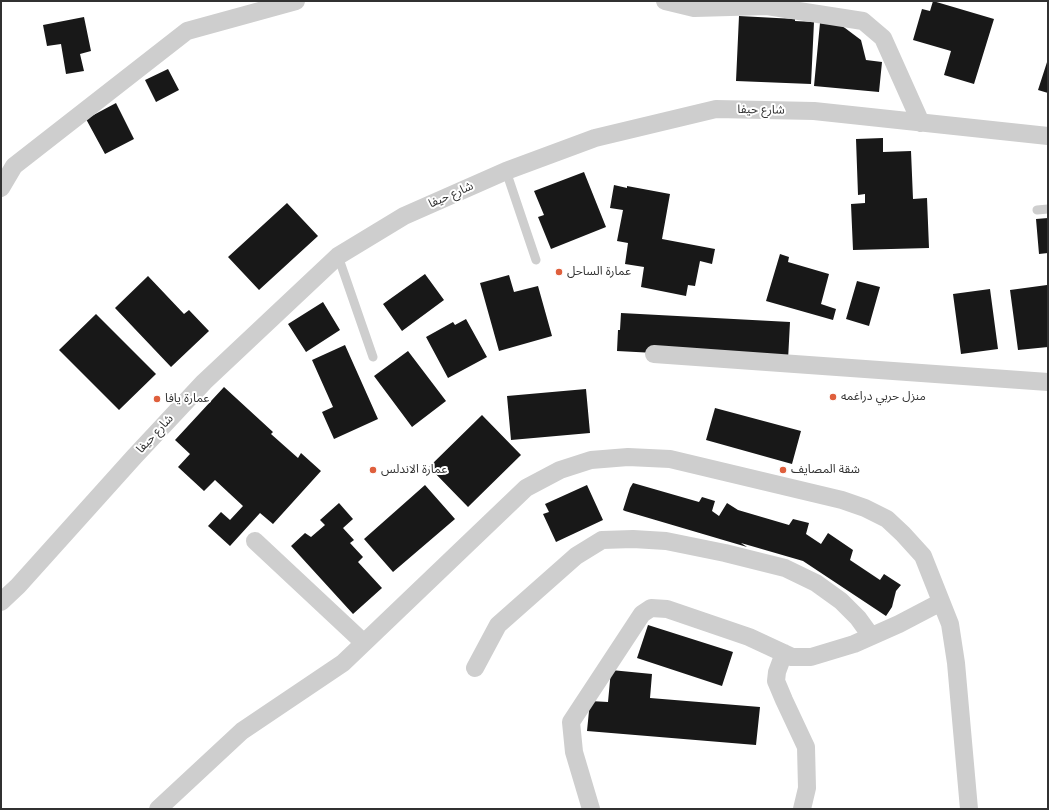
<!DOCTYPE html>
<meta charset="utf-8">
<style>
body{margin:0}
#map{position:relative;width:1049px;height:810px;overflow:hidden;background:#fff;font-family:"Fira Sans",sans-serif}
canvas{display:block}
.frame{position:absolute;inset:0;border:2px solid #313131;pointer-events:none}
</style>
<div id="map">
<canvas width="1049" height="810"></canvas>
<div class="frame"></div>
</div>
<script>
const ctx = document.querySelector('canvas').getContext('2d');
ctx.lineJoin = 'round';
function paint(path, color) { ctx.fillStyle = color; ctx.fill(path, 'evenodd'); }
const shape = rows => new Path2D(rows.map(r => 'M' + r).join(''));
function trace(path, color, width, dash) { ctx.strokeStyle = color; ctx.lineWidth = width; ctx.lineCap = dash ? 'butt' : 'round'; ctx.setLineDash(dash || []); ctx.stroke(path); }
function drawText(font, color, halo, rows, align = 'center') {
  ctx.font = font + ' "Fira Sans","Noto Sans Arabic",sans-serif'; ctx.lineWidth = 4; ctx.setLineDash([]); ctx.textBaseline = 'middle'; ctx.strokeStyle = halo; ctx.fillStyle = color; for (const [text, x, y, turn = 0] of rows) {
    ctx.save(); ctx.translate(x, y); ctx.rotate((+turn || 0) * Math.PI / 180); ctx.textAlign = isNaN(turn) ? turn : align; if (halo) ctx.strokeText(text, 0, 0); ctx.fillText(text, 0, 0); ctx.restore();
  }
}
const building = shape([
 [933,1,994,19,974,84,944,75,951,51,913,40,922,9,930,11],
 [739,16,795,19,795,21,814,22,811,84,736,81],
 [84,17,91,51,80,54,84,71,66,74,61,44,47,46,43,25],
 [820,23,841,25,861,40,866,60,882,62,879,92,814,86],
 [1048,59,1048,93,1038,90],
 [168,69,179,90,156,102,145,80],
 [116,103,134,139,105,154,86,119],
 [883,138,883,152,911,151,913,199,927,198,929,248,853,250,851,204,865,203,865,194,858,195,856,139],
 [584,172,606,227,551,249,538,217,544,215,534,191],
 [614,185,627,188,627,186,670,194,662,239,715,249,712,264,700,261,695,286,688,285,686,296,641,287,644,267,625,264,628,243,617,241,623,210,610,208],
 [287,203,318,236,259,290,228,257],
 [1048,218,1048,253,1039,254,1036,219],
 [780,254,789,257,788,262,829,274,821,304,836,309,833,320,766,301],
 [425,274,444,300,402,331,383,304],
 [509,275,514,292,538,286,552,336,499,351,480,283],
 [148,276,184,314,189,310,209,331,171,367,115,308],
 [857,281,880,287,869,326,846,319],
 [1047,285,1048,347,1018,350,1010,290],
 [990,289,998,349,961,354,953,294],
 [323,302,340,330,306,352,288,324],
 [621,313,790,322,788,360,617,351,618,330,620,330],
 [96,314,156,374,119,410,59,350],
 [466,319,487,357,448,378,426,337,453,322,455,325],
 [345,345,378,419,334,439,322,412,333,407,312,360],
 [408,351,446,401,412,427,374,376],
 [224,387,273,432,271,434,298,458,301,453,321,471,273,524,260,513,230,546,208,526,221,512,230,520,243,506,215,480,204,491,178,467,190,454,175,440],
 [586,389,590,433,511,440,507,396],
 [715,408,801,431,792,464,706,440],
 [482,415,521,455,468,507,429,467],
 [633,483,699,502,702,497,715,501,712,511,719,516,727,503,738,510,789,525,793,519,809,523,806,534,821,544,828,533,853,550,850,560,880,580,884,574,901,585,896,591,892,607,886,616,803,561,741,543,747,547,625,511,623,510,630,488],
 [425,485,455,519,393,572,364,539],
 [587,485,603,520,556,542,543,514,549,512,545,504],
 [339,503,353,519,343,528,354,540,350,543,363,557,358,562,382,588,353,614,291,546,305,533,311,537,325,525,320,520],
 [648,625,733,652,722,686,637,658],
 [611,670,652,674,650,698,760,707,756,745,587,731,590,701,608,702]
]);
const lane = shape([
 [506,171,536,260],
 [1037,210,1048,209],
 [338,256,373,357]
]);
const street = shape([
 [665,1,694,8,767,6,863,21,883,38,921,123],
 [1,188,14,166,187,31,296,1],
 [654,354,1048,382],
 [255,541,363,642],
 [1,602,18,586,134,457,204,382,338,256,404,216,506,171,595,138,716,109,814,111,1048,136],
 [784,653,777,672,776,681,784,700,806,747,807,788,802,809],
 [475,668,498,625,576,556,602,540,633,539,666,541,725,553,785,568,816,583,841,601,858,618,871,636],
 [158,809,242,731,343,663,526,488,560,470,591,460,628,457,670,459,842,500,865,508,887,519,903,534,923,556,950,624,956,663,969,809],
 [591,809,574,752,571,722,642,614,651,608,667,609,749,637,792,657,811,657,854,644,899,624,941,602]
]);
const markers = [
 [559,272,4,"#df5f3c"],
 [833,397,4,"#df5f3c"],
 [157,399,4,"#df5f3c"],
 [373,470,4,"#df5f3c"],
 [783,470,4,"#df5f3c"]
];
const streetNames = [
 ["شارع حيفا",761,110,1],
 ["شارع حيفا",451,195,-24],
 ["شارع حيفا",155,434,-47]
];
const poiNames = [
 ["عمارة الساحل",567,272],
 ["منزل حربي دراغمه",841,397],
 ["عمارة يافا",165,399],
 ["عمارة الاندلس",381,470],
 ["شقة المصايف",791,470]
];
paint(building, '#181818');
trace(lane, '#cecece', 9);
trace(street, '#cecece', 18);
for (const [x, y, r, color] of markers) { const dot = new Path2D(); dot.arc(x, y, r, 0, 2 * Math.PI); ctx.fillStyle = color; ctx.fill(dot); trace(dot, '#fff', 1.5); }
drawText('12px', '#313131', '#fff', streetNames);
drawText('12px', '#313131', '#fff', poiNames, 'left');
</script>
